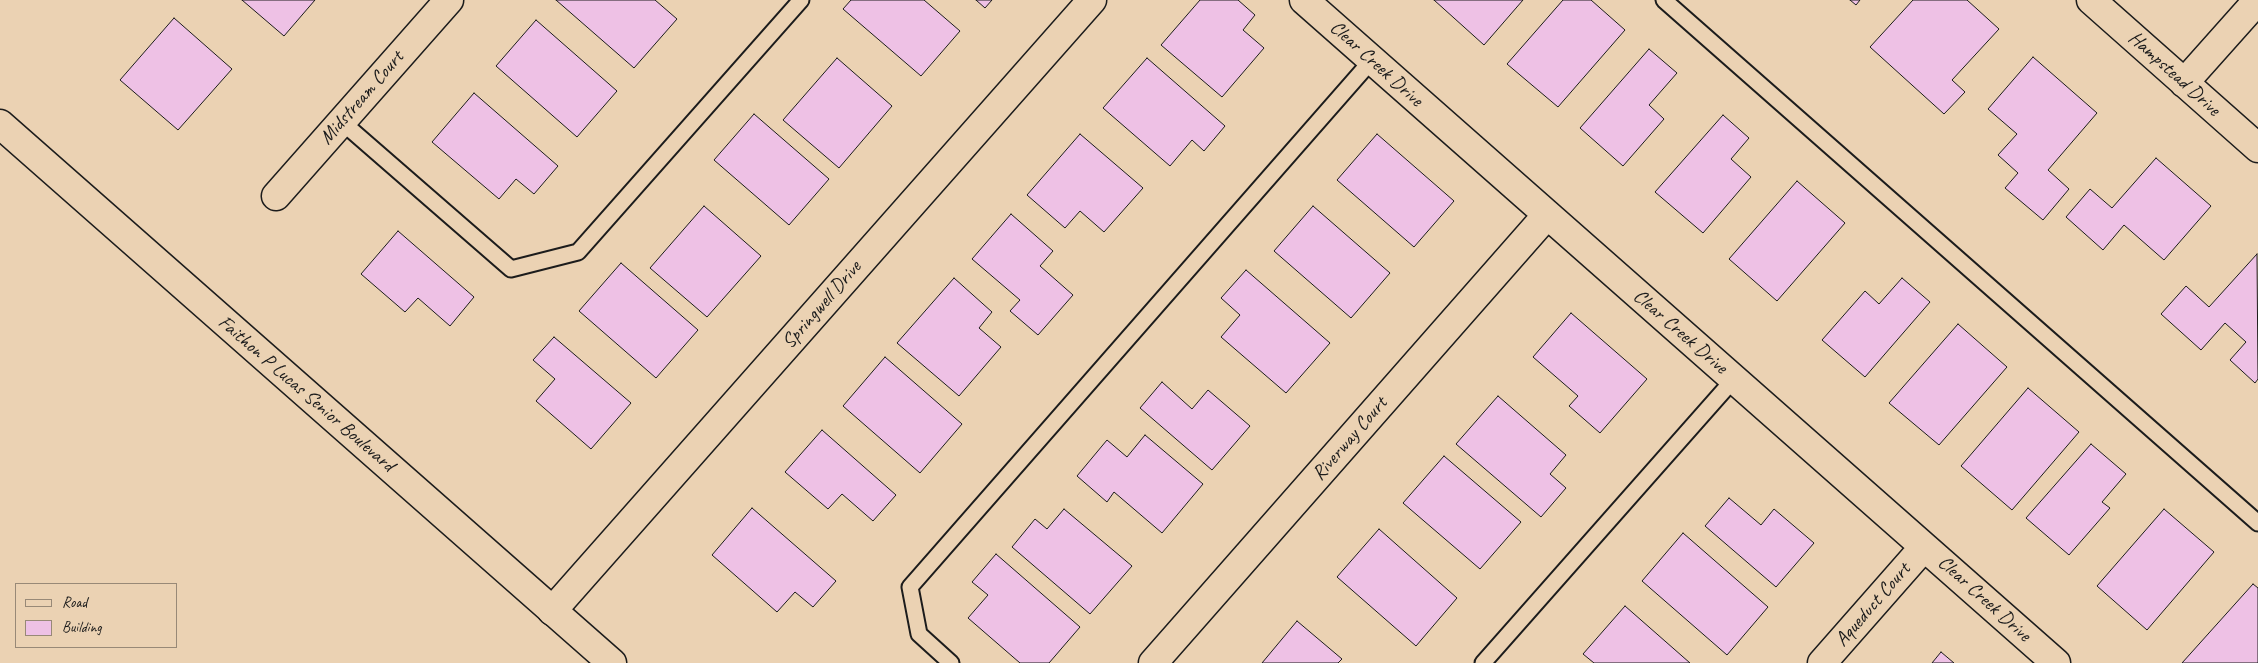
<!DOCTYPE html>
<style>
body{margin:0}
#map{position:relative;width:2258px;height:663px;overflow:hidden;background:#ebd2b3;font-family:Caveat,sans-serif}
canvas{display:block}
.legend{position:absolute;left:15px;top:583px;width:162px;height:65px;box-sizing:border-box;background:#ebd2b3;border:1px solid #988977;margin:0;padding:6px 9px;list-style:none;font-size:15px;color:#1c1c1c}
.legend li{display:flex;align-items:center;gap:10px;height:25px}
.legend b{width:25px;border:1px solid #988977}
</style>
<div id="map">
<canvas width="2258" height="663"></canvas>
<ul class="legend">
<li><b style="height:6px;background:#ebd2b3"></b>Road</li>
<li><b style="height:14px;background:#eec1e5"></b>Building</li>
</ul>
</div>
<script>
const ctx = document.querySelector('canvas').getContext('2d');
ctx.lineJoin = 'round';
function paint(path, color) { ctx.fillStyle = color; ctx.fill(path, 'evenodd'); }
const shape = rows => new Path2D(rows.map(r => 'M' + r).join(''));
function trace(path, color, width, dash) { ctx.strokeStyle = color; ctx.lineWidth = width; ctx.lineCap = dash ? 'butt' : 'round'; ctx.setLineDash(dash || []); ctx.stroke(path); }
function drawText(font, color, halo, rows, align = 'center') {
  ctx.font = font + ' Caveat,sans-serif'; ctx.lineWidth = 4.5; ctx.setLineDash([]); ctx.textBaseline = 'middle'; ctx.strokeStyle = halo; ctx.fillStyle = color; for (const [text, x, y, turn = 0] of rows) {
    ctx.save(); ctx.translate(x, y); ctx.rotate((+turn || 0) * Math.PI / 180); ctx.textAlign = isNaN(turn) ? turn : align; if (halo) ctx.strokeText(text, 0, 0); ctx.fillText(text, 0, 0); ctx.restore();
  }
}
const building = shape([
 [242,0,315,0,284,36,242,0],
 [556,0,655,0,677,19,634,68,556,0],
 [851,0,924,0,960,31,921,76,843,9,851,0],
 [976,0,992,0,985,8,976,0],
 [1200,0,1238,0,1255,15,1243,30,1264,48,1222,97,1161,45,1200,0],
 [1434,0,1523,0,1484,45,1434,0],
 [1563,0,1591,0,1625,30,1558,107,1507,64,1563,0],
 [1850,0,1860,0,1856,5,1850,0],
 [1913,0,1967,0,1999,29,1952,80,1965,92,1944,114,1870,47,1913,0],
 [174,18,232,69,178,130,120,80,174,18],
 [536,20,617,91,577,137,496,66,536,20],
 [1649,49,1677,73,1649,105,1664,119,1623,166,1580,128,1649,49],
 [2033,57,2097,113,2048,170,2069,189,2043,220,2005,188,2018,173,1998,155,2017,134,1988,109,2033,57],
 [837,58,892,106,839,168,783,120,837,58],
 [1147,58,1225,126,1204,151,1192,140,1170,166,1103,108,1147,58],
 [474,93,558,166,534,194,516,179,499,199,432,142,474,93],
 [754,114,829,179,789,225,714,160,754,114],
 [1723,115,1749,138,1731,159,1751,177,1703,233,1655,192,1723,115],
 [1080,134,1143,188,1104,232,1080,211,1065,228,1027,195,1080,134],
 [1377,134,1454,201,1414,247,1337,180,1377,134],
 [2156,158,2211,206,2164,260,2124,225,2103,250,2066,217,2090,189,2112,208,2156,158],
 [1797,181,1845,223,1777,301,1729,259,1797,181],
 [704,206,761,256,707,317,650,268,704,206],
 [1313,206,1390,273,1351,318,1274,251,1313,206],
 [1011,214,1053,251,1040,266,1073,295,1038,335,1010,311,1020,300,972,259,1011,214],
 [398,231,474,297,450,326,418,298,405,312,361,274,398,231],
 [2257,254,2258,379,2255,383,2230,360,2246,342,2225,323,2201,350,2161,314,2186,286,2209,307,2257,254],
 [621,263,698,330,656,378,579,311,621,263],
 [1246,270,1330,343,1286,393,1221,337,1240,315,1221,298,1246,270],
 [954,278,992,312,979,328,1001,347,959,396,897,343,954,278],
 [1902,278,1930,302,1865,377,1822,340,1865,291,1879,304,1902,278],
 [1571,313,1647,379,1600,433,1569,406,1578,396,1533,357,1571,313],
 [1958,324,2007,367,1939,445,1889,403,1958,324],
 [554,337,631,403,591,449,536,401,555,379,533,360,554,337],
 [885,357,962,424,920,473,843,406,885,357],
 [1162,382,1192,409,1208,390,1250,426,1212,470,1140,408,1162,382],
 [2028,388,2079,432,2012,510,1961,466,2028,388],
 [1498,396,1566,455,1550,474,1566,488,1541,517,1456,444,1498,396],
 [822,430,896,495,873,521,842,494,828,509,785,472,822,430],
 [1145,435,1203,484,1162,533,1114,492,1107,502,1077,476,1107,440,1127,457,1145,435],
 [2091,444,2126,474,2102,502,2110,508,2069,555,2026,518,2091,444],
 [1444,456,1521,522,1480,569,1403,503,1444,456],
 [1729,498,1761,525,1774,509,1814,543,1776,587,1705,526,1729,498],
 [752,508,836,581,813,607,795,592,777,612,712,555,752,508],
 [1064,509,1132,566,1090,614,1012,547,1035,519,1047,529,1064,509],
 [2164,509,2214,552,2147,630,2097,586,2164,509],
 [1379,529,1457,598,1416,646,1337,577,1379,529],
 [1683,533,1768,607,1727,655,1642,581,1683,533],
 [996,554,1080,627,1049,663,1020,663,968,618,988,595,972,582,996,554],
 [2253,584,2258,588,2258,663,2182,663,2253,584],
 [1625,606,1690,663,1594,663,1583,654,1625,606],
 [1297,621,1342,659,1338,663,1262,663,1297,621],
 [1941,652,1954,663,1932,663,1941,652]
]);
const lane = shape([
 [1664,0,2258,523],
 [342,122,511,269,578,252,801,0],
 [951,663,919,634,910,587,1372,60],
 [1483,663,1734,379]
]);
const street = shape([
 [1304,0,2056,663],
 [2091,0,2258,148],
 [2184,83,2258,0],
 [276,196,449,0],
 [552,611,1092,0],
 [1153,663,1547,215],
 [1822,663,1924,547]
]);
const secondary = shape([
 [0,124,612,663]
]);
const streetNames = [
 ["Clear Creek Drive",1376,64,42],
 ["Hampstead Drive",2174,74,42],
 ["Midstream Court",362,98,-49],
 ["Springwell Drive",822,305,-49],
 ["Clear Creek Drive",1680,332,41],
 ["Faithon P Lucas Senior Boulevard",306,394,41],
 ["Riverway Court",1350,439,-49],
 ["Clear Creek Drive",1984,599,42],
 ["Aqueduct Court",1873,605,-49]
];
paint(building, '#eec1e5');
trace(building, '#1c1c1c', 1);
trace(lane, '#1c1c1c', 19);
trace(street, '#1c1c1c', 31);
trace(secondary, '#1c1c1c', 31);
trace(lane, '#ebd2b3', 15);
trace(street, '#ebd2b3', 28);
trace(secondary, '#ebd2b3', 28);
drawText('20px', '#1c1c1c', '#ebd2b3', streetNames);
</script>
